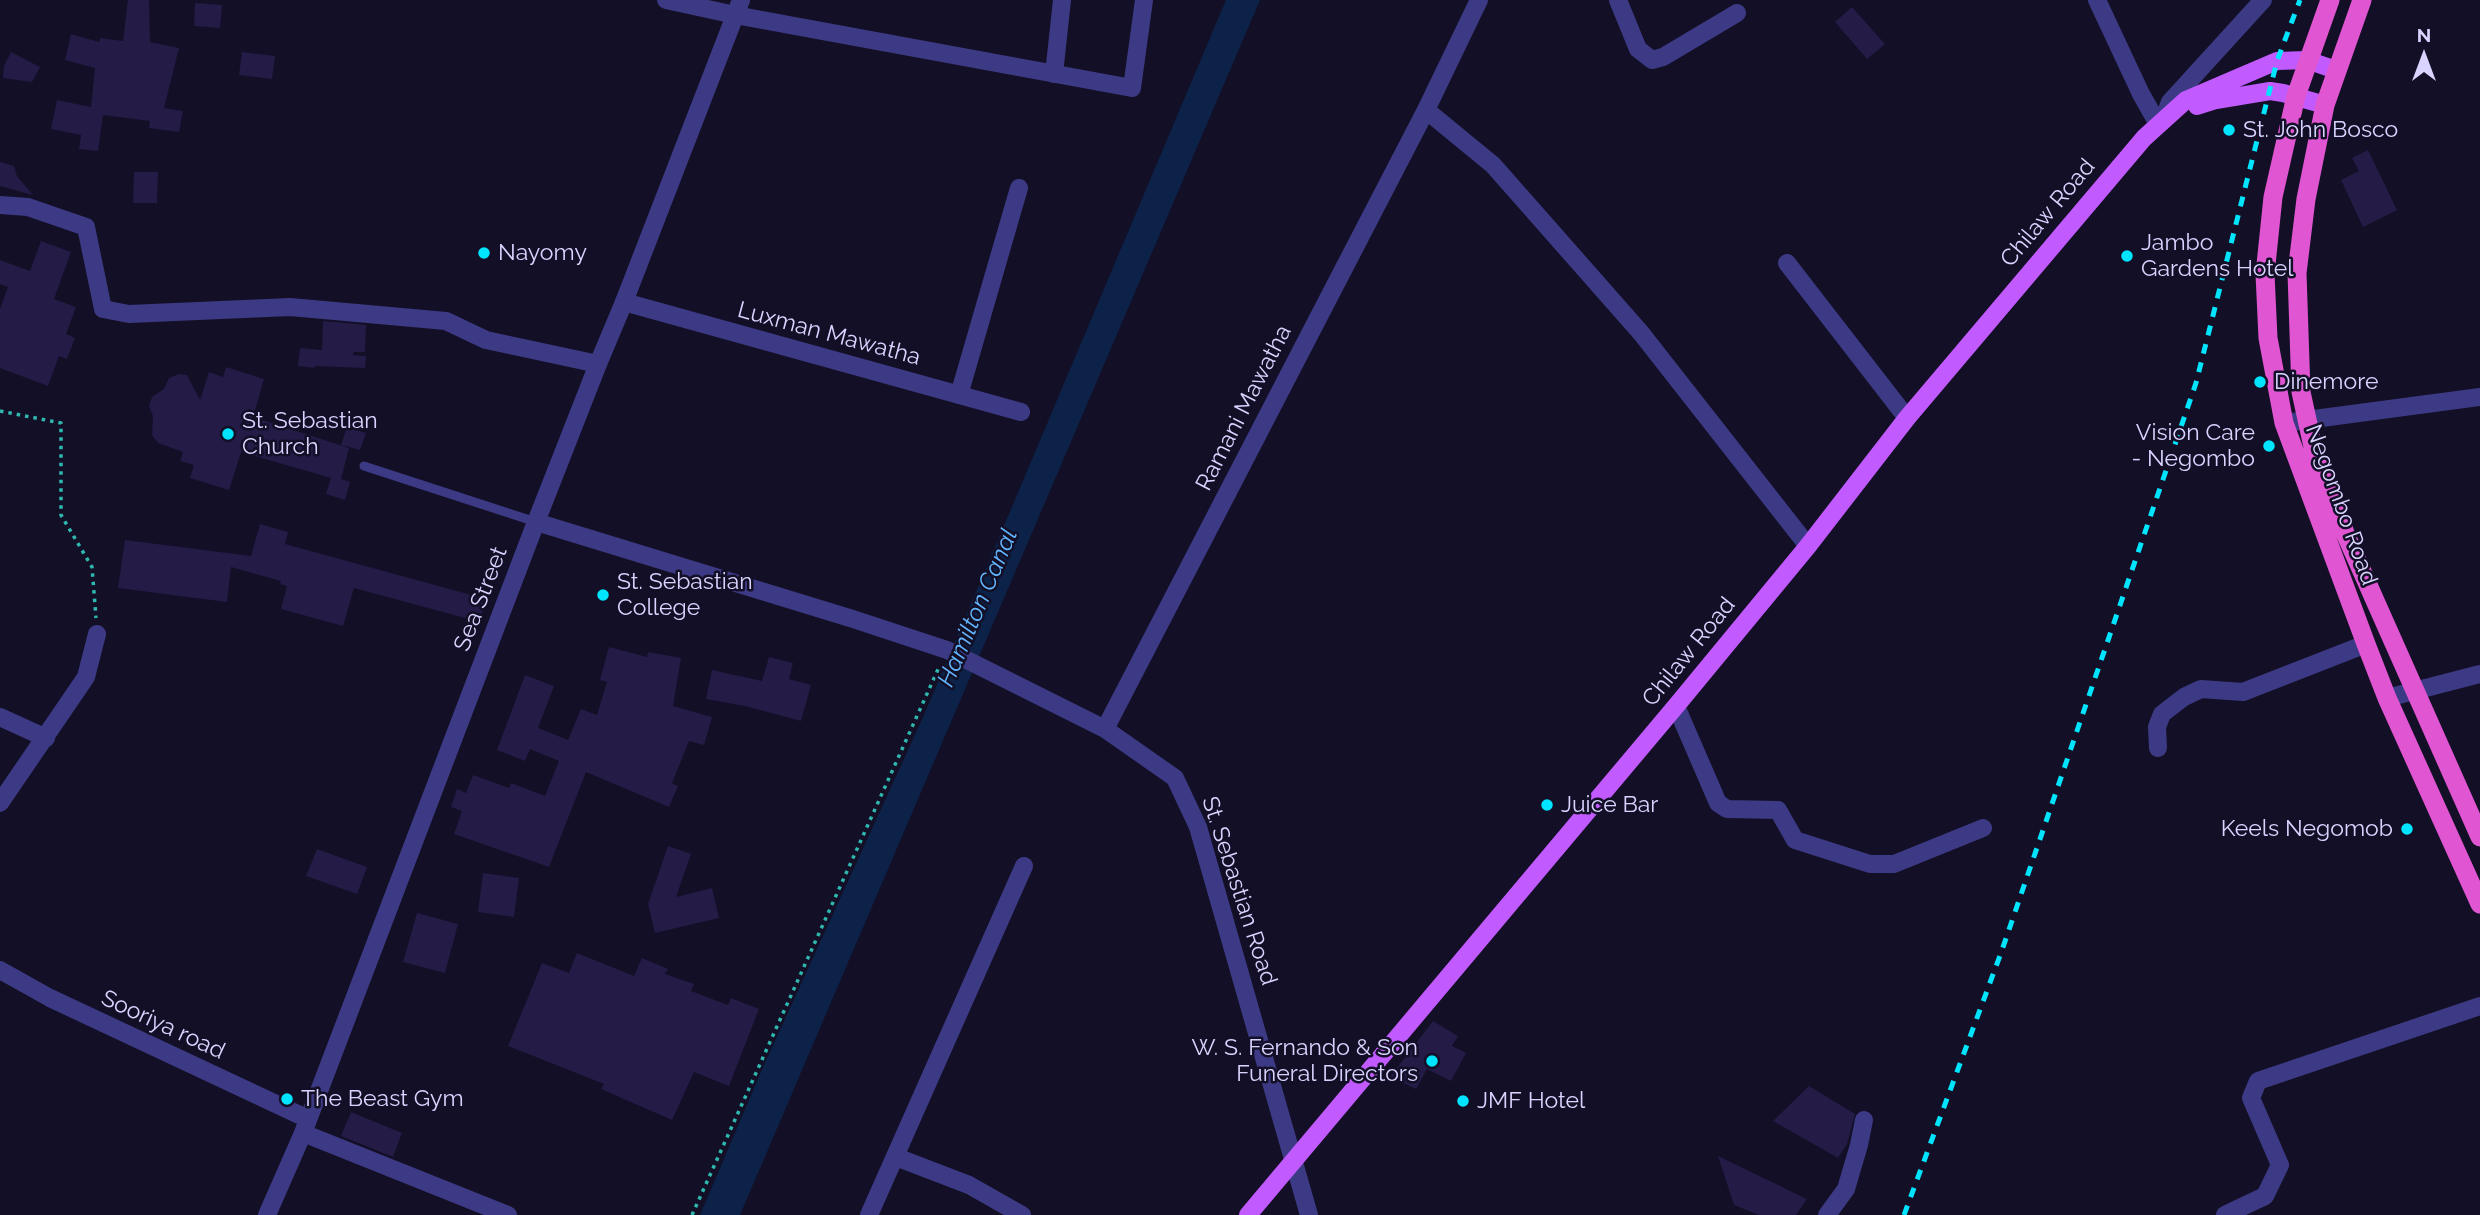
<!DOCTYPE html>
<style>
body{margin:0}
#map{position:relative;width:2480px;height:1215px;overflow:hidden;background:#130f26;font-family:Raleway,sans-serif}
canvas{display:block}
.north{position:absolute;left:2389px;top:21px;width:70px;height:70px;-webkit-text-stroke:5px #130f26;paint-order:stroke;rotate:0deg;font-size:19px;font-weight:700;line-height:28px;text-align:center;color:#d9d4ff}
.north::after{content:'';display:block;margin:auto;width:24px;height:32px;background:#d9d4ff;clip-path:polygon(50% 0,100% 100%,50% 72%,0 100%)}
</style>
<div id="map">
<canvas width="2480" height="1215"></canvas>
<div class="north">N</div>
</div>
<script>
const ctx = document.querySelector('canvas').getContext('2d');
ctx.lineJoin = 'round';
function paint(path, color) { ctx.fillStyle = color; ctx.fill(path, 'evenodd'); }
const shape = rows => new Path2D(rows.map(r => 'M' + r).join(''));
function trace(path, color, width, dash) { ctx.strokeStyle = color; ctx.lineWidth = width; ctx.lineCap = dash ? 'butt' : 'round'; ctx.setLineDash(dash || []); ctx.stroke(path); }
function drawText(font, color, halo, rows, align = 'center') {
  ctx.font = font + ' Raleway,sans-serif'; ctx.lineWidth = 5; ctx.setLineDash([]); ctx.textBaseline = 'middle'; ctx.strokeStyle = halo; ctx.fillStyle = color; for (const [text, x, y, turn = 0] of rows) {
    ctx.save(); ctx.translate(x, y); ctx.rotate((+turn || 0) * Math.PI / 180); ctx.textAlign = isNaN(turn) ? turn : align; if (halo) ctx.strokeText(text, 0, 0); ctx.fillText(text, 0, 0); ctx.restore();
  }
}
const water = shape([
 [1226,0,1260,0,740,1215,700,1215,763,1067,924,715]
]);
const building = shape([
 [128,0,149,0,150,42,179,48,164,108,183,111,179,132,149,128,150,121,103,115,98,151,79,149,81,135,51,129,57,100,91,107,95,68,65,60,71,34,99,42,100,38,123,41],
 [195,3,222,5,220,28,194,26],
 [1852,7,1885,44,1867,59,1835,22],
 [11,52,40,67,32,82,3,78,4,66],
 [242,52,275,56,272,79,239,75],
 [2368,150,2397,210,2363,227,2341,180,2359,171,2352,158],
 [0,162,14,166,17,176,33,195,0,186],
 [134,172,158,172,157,203,133,203],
 [41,241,71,252,54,299,76,307,66,334,75,338,67,359,59,356,48,386,0,368,0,309,8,287,0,284,0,260,30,271],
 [323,321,366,325,365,352,354,352,353,355,366,356,365,368,315,366,315,368,298,366,300,348,322,350],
 [226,367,264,379,253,417,349,448,341,479,350,482,345,500,326,494,331,478,241,452,229,490,190,478,194,465,180,461,183,452,158,443,152,435,153,416,149,406,152,397,164,389,169,378,179,374,187,375,200,400,209,372,223,377],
 [347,427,366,433,360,450,341,445],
 [260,524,288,532,285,544,486,599,480,622,354,588,343,626,281,609,287,586,280,584,281,581,231,567,227,602,118,588,125,540,251,556],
 [609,647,647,657,648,652,681,658,673,706,712,717,704,745,689,741,672,783,678,786,669,807,586,772,549,867,454,834,462,811,451,807,457,789,466,793,473,775,509,788,511,783,545,796,559,761,530,749,525,761,497,750,525,675,554,686,538,728,568,740,581,709,597,715,607,682,600,680],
 [769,657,793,663,789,679,811,685,801,721,745,706,706,699,712,670,762,681],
 [668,846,691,854,676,897,712,888,719,918,655,933,648,904],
 [317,849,367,867,357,894,306,876],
 [483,873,519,878,514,917,478,912],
 [417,913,458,924,445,973,403,962],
 [577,953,634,976,642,958,668,969,665,974,694,984,691,991,728,1005,731,998,759,1009,729,1086,694,1072,672,1120,601,1089,604,1084,508,1046,542,963,569,973],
 [1433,1021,1458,1036,1452,1046,1466,1053,1451,1081,1427,1069,1416,1089,1390,1077],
 [1809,1086,1855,1114,1847,1144,1838,1158,1773,1121],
 [351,1112,402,1133,393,1157,341,1136],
 [1718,1156,1807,1199,1796,1215,1759,1215,1734,1205]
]);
const path = shape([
 [0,411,61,423,61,515,92,567,96,618],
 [692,1215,940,665]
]);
const service = shape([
 [364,466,536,522]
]);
const minor = shape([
 [666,0,735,15,1132,88,1144,0],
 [1618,0,1638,49,1652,60,1663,57,1737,13],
 [2097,0,2141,94,2158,124],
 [1054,74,1062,0],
 [1426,110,1493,165,1641,333,1808,546],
 [2164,118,2170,102,2263,0],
 [0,205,28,207,86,227,103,309,129,314,290,307,446,321,486,340,598,364],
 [1787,263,1907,418],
 [624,302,1021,412],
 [959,395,1019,188],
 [2284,423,2480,397],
 [536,522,853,619,947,650,1105,729,1175,778,1198,827,1309,1215],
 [2387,698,2480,674],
 [1676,706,1718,803,1727,809,1778,810,1795,840,1870,864,1894,864,1983,828],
 [0,717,46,738],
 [1105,729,1426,110,1479,0],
 [2158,748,2157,727,2162,714,2184,697,2201,689,2243,692,2366,644],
 [0,803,86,677,97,634],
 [0,970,50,998,308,1119],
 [303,1133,508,1215],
 [896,1157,969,1185,1022,1215],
 [869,1215,1024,866],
 [1827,1215,1846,1189,1859,1145,1864,1120],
 [2225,1215,2265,1196,2280,1165,2251,1098,2258,1081,2480,1006]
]);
const tertiary = shape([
 [267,1215,303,1133,536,522,598,364,624,302,741,0]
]);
const primary = shape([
 [2197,106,2216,100,2270,91,2283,93,2325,105],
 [1248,1215,1676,706,1808,546,1907,418,2144,138,2186,100,2277,61,2307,60,2336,70]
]);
const trunk = shape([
 [2330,0,2296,96,2273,197,2265,274,2268,338,2284,423,2366,644,2387,698,2480,904],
 [2362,0,2325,105,2306,199,2297,273,2301,392,2315,456,2345,533,2480,837]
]);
const rail = shape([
 [1904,1215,2001,953,2196,383,2277,61,2300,0]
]);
const markers = [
 [2229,130,7,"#00e5ff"],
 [484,253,7,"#00e5ff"],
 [2127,256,7,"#00e5ff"],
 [2260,382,7,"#00e5ff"],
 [228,434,7,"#00e5ff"],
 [2269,446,7,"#00e5ff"],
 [603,595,7,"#00e5ff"],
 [1547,805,7,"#00e5ff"],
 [2407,829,7,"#00e5ff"],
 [1432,1061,7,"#00e5ff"],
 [287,1099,7,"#00e5ff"],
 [1463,1101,7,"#00e5ff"]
];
const poiNames = [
 ["St. John Bosco",2243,130],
 ["Jambo",2141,243],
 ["Gardens Hotel",2141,269],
 ["Nayomy",498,253],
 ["Dinemore",2274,382],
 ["St. Sebastian",242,421],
 ["Church",242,447],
 ["Vision Care",2255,433,"right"],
 ["- Negombo",2255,459,"right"],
 ["St. Sebastian",617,582],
 ["College",617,608],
 ["Juice Bar",1561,805],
 ["Keels Negomob",2393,829,"right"],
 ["W. S. Fernando & Son",1418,1048,"right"],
 ["Funeral Directors",1418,1074,"right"],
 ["The Beast Gym",301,1099],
 ["JMF Hotel",1477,1101]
];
const streetNames = [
 ["Chilaw Road",2048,213,-50],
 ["Luxman Mawatha",829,334,15],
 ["Ramani Mawatha",1244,408,-63],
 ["Negombo Road",2341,505,70],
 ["Sea Street",481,599,-69],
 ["Chilaw Road",1689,652,-51],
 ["St. Sebastian Road",1239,891,72],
 ["Sooriya road",163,1025,25]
];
const waterNames = [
 ["Hamilton Canal",978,608,-67]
];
paint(water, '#0c2248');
paint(building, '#241b47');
trace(path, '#2fb8b0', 3.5, [3.5, 5]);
trace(service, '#3d3a85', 9);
trace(minor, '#3d3a85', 18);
trace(tertiary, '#3d3a85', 18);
trace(primary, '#c25bff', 18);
trace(trunk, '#e055d1', 19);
trace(rail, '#00e5ff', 5, [10, 9]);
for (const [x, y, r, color] of markers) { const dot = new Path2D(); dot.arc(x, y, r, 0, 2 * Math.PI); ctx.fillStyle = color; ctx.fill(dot); trace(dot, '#130f26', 2.5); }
drawText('23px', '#d9d4ff', '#130f26', poiNames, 'left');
drawText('23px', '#d9d4ff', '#130f26', streetNames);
drawText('italic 24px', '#62b6ff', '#130f26', waterNames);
</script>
